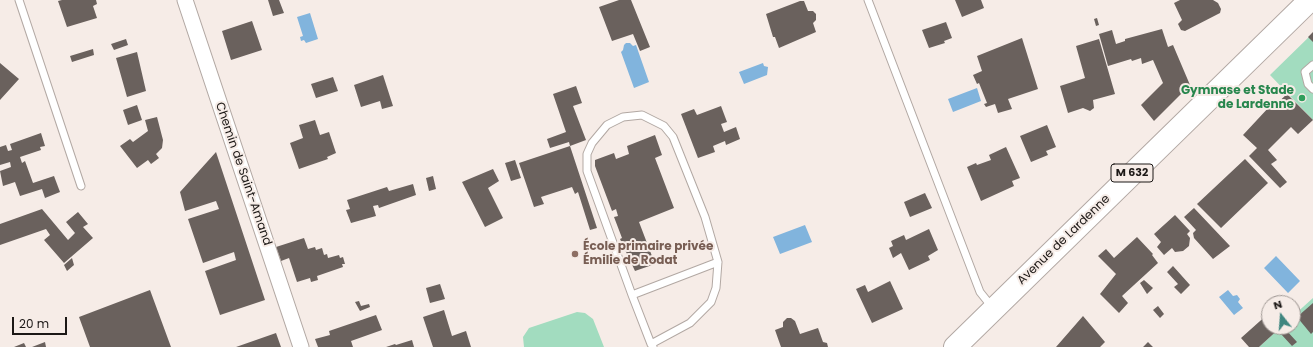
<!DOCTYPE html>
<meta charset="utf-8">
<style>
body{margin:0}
#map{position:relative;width:1313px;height:347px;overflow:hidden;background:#f6ece7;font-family:Poppins,sans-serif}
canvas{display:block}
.north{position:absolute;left:1261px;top:295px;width:40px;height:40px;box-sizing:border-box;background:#f6ece7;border:1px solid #9f9793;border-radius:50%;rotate:343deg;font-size:11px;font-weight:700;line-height:16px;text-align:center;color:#1c1816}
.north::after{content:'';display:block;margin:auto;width:14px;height:18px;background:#3f867f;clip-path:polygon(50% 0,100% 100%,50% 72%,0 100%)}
.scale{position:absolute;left:12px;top:317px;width:55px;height:18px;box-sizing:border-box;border:2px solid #1c1816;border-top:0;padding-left:5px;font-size:12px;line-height:14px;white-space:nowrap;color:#1c1816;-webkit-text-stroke:3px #f6ece7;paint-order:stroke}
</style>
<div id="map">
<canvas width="1313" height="347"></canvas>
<div class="north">N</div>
<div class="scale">20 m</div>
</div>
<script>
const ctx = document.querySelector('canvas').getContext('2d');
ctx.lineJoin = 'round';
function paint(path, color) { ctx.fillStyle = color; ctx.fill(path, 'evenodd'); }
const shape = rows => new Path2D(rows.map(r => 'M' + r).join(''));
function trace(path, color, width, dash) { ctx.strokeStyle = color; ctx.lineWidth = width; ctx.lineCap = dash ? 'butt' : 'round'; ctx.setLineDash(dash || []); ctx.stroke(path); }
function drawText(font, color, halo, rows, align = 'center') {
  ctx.font = font + ' Poppins,sans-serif'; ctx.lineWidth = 4; ctx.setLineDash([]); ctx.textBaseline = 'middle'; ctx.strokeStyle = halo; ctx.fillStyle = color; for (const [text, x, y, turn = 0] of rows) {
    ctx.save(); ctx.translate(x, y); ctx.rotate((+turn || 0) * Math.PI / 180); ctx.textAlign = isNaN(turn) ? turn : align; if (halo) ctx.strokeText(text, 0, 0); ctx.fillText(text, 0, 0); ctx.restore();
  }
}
const green = shape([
 [1313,33,1313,120,1270,75],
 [1313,298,1313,347,1259,347,1281,327,1293,327,1293,316],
 [577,312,585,313,593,319,604,347,524,347,523,337,529,328]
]);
const water = shape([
 [310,13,318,39,306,43,304,40,301,41,300,37,303,36,297,17],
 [626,43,630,43,633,46,636,45,649,82,634,88,621,52,623,50,624,45],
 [763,63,764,66,768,67,767,75,744,84,739,72],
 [977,88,981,101,953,112,948,99],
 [805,225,812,242,780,254,773,237],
 [1276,256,1300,281,1288,293,1264,268],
 [1228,290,1233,296,1237,295,1240,299,1238,302,1243,308,1234,315,1219,297]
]);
const building = shape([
 [62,0,96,0,97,4,93,6,97,18,67,27,58,1],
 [268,0,279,0,284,13,273,16],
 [619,0,631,0,650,47,640,51,633,34,612,41,599,7],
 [955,0,981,0,984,8,962,17],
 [1180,0,1213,0,1218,3,1221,9,1220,13,1185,31,1181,30,1178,24,1182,20,1174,3],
 [800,1,804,1,808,11,813,11,816,14,816,20,813,23,816,32,779,48,775,37,773,37,766,14],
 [1097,18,1099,25,1096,26,1094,19],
 [252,21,262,50,231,60,222,31],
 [946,22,952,38,944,41,945,43,929,48,922,30],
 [1162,29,1168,47,1173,45,1190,85,1154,121,1141,105,1163,83,1153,60,1142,64,1141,58,1132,61,1131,59,1108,66,1099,34,1112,30,1116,44,1125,41,1125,39],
 [1313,32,1313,42,1308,37],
 [1022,38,1038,89,1008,99,1012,109,998,113,995,104,986,107,984,104,987,103,979,83,977,84,973,75,982,71,977,56],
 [126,39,128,45,114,50,111,44],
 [1099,39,1115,94,1093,100,1094,108,1090,111,1083,108,1068,113,1060,86,1085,78,1076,46],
 [93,49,94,55,72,62,70,56],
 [137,52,146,91,127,97,116,58],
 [0,63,19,79,0,100],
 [383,75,393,106,382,109,380,101,361,107,354,85],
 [333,77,338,91,316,98,311,84],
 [576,86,582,103,573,106,586,140,570,146,569,142,550,148,547,139,566,132,553,94],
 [1287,94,1313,120,1298,134,1291,127,1268,150,1277,160,1271,164,1287,182,1280,188,1249,156,1257,148,1243,135,1270,106,1272,108],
 [137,105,142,120,128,125,123,110],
 [721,106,727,122,721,124,724,132,736,127,740,139,726,145,725,141,713,146,715,152,698,158,681,114,694,109,697,115],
 [157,117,163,140,162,148,156,154,159,158,151,164,148,160,137,168,120,146,130,139,133,142,148,131,145,120],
 [315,120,320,135,329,132,336,153,327,157,328,159,299,169,290,143,303,138,299,125],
 [1047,125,1056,147,1046,151,1048,155,1031,162,1020,136],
 [41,133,45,146,40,147,41,150,20,157,22,163,25,161,33,183,54,176,60,192,45,198,42,189,20,196,15,182,3,186,0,171,11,167,10,162,0,165,0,147,6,145,8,151,12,150,10,144],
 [655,135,662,155,655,158,674,208,639,222,655,264,635,271,620,239,622,238,614,217,618,216,616,209,612,211,595,166,595,160,614,153,616,159,629,154,627,146],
 [570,146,597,228,590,230,578,192,575,194,572,187,541,197,544,204,534,207,519,163],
 [1006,147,1020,178,1012,181,1014,186,981,201,967,167,976,163,977,165,991,160,989,155],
 [216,152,265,300,220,315,205,271,236,260,234,252,203,263,188,219,219,209,216,201,185,211,180,192],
 [1245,159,1268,183,1221,228,1197,204],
 [515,160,521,178,511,181,505,163],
 [493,169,499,181,488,188,503,218,485,227,462,182],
 [433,176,436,189,429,191,426,178],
 [413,184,416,195,379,208,378,205,373,206,376,216,351,223,346,210,350,209,347,200,387,187,389,191],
 [925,193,932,208,910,217,904,202],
 [1194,208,1230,246,1213,259,1194,238,1193,233,1196,230,1184,217],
 [42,209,68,240,75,233,66,222,78,212,88,224,83,227,93,238,64,263,44,240,50,235,46,229,0,245,0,224],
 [1175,215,1190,231,1187,234,1190,238,1189,246,1183,251,1175,252,1172,248,1164,255,1157,247,1161,242,1154,234],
 [929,229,938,250,928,256,930,260,909,270,901,253,893,258,889,248,893,246,891,241,904,235,906,240],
 [1137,237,1153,254,1152,255,1158,263,1122,296,1128,303,1119,313,1100,294,1116,274,1098,256,1106,249,1114,258],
 [304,238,308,249,315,247,316,250,322,248,324,255,327,254,328,258,339,255,340,258,343,257,345,264,342,264,343,267,317,276,318,280,311,282,310,278,297,282,289,258,281,261,276,247],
 [72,258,74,265,67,271,64,265],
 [1173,266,1190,285,1181,294,1174,287,1178,284,1167,272],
 [1144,280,1153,288,1147,294,1140,283],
 [890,281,903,309,872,323,856,289,865,285,868,292],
 [440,284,445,299,430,303,426,288],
 [150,290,171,347,90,347,79,317],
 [359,301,361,306,369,304,370,307,360,311,355,302],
 [1313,303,1313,332,1311,334,1297,317],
 [1158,306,1164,314,1160,318,1153,310],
 [444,310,452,336,466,331,471,347,433,347,423,317],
 [1269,313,1269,327,1281,327,1259,347,1249,347,1241,338],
 [376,315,382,330,351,341,353,347,318,347,315,339,330,335,329,331],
 [1083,316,1105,342,1100,347,1056,347],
 [787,318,791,318,795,321,800,334,818,328,823,342,827,343,828,347,781,347,775,330,783,327,783,322],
 [1286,330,1297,342,1292,346,1281,334],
 [276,333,281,347,236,347],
 [412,340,414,347,386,347,395,344,396,345],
 [45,342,46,347,32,347],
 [1148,342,1153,347,1143,347],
 [24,343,26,347,14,347]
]);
const service = shape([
 [19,0,81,186],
 [868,0,980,292,992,307],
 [1313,65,1305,72,1308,84,1313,89],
 [632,295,718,262],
 [651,344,690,323,711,302,716,288,718,262,705,217,673,137,664,126,642,115,623,117,607,125,592,143,587,154,587,171,632,295,651,344,653,347]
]);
const minor = shape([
 [185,0,301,347]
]);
const primary = shape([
 [955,347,1310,0]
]);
const markers = [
 [1302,98,4,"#2e9e5b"],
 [575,254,4,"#8d6e63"]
];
const shields = [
 [1132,173,42]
];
const shieldNames = [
 ["M 632",1132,173]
];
const leisureNames = [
 ["Gymnase et Stade",1294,91],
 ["de Lardenne",1294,105]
];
const streetNames = [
 ["Chemin de Saint-Amand",243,174,71],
 ["Avenue de Lardenne",1064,240,-44]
];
const educationNames = [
 ["École primaire privée",583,247],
 ["Émilie de Rodat",583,261]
];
paint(green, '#a2dcbf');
paint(water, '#81b4dd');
paint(building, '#6a615d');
trace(service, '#b2a8a3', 9);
trace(minor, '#b2a8a3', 17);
trace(primary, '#b2a8a3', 24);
trace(service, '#fff', 7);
trace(minor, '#fff', 15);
trace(primary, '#fff', 22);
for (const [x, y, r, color] of markers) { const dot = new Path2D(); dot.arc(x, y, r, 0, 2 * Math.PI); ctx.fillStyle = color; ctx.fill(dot); trace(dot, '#f6ece7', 1.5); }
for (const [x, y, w] of shields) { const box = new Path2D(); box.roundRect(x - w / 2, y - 9, w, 18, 3); ctx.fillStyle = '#f6ece7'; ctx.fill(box); trace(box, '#1c1816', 1); }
drawText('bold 11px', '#1c1816', null, shieldNames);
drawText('bold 12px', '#27864d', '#f6ece7', leisureNames, 'right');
drawText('12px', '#1c1816', '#f6ece7', streetNames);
drawText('bold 12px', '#785e54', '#f6ece7', educationNames, 'left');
</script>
